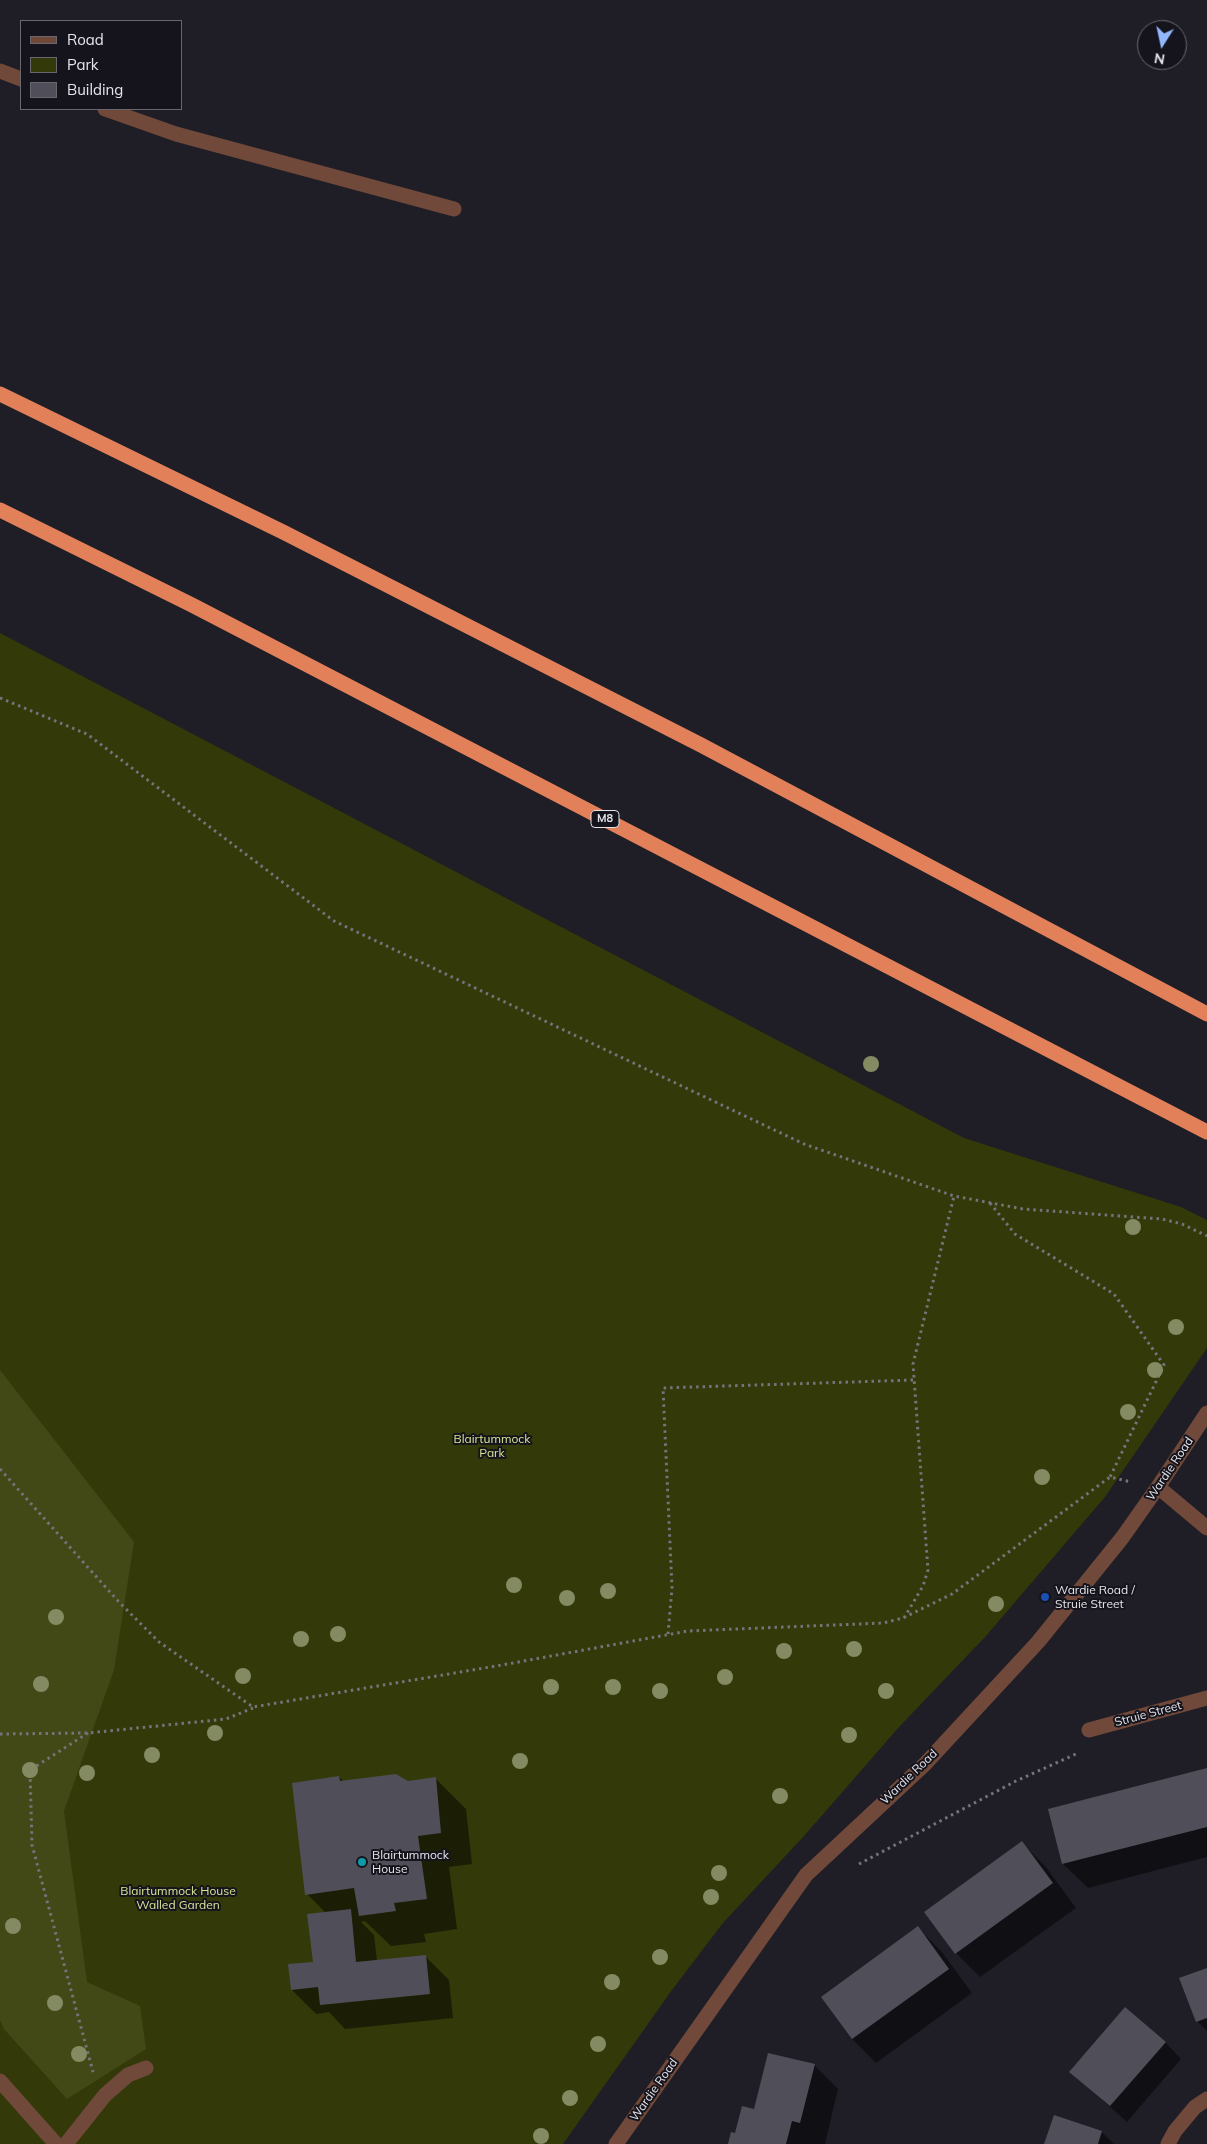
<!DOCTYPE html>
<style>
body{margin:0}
#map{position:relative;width:1207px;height:2144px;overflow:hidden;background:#1f1e26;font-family:Mulish,sans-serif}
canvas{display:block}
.legend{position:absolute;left:20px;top:20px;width:162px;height:90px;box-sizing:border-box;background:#15141c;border:1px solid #68676e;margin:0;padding:6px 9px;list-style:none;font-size:15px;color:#e4e4ea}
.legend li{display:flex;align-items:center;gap:10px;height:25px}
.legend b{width:25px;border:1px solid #68676e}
.north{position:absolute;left:1137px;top:20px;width:50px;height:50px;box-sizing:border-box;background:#15141c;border:1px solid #68676e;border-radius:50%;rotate:190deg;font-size:14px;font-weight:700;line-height:20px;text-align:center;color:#e4e4ea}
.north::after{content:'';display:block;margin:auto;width:18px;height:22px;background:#91b8fd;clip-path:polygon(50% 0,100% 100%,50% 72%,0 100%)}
</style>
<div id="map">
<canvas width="1207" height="2144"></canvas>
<ul class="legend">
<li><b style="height:6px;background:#70493a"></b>Road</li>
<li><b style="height:14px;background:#333908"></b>Park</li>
<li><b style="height:14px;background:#504f59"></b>Building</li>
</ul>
<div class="north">N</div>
</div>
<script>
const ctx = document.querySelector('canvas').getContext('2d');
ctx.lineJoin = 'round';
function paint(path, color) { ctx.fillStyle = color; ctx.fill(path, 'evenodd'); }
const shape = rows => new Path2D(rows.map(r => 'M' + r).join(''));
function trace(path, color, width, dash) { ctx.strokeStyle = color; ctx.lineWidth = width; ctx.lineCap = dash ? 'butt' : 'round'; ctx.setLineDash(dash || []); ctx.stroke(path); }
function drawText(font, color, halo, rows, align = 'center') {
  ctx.font = font + ' Mulish,sans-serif'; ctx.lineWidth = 4; ctx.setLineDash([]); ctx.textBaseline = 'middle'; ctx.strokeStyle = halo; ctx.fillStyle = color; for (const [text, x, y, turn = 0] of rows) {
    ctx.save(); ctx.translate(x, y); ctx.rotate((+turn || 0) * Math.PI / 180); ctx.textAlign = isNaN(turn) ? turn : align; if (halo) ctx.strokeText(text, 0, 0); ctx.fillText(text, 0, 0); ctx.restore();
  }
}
const green = shape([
 [0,633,964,1138,1181,1207,1207,1220,1207,1348,1105,1497,986,1636,900,1726,804,1836,723,1923,672,1990,563,2144,0,2144]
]);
const forest = shape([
 [0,1370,134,1542,114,1670,64,1811,87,1982,140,2006,146,2049,67,2099,4,2029,0,2020]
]);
const shadow = shape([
 [1207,1769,1207,1857,1088,1888,1063,1864,1049,1810],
 [339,1777,344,1782,407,1782,435,1778,466,1809,472,1864,449,1867,457,1929,424,1934,426,1942,391,1946,365,1921,361,1922,374,1935,377,1961,425,1956,449,1980,453,2018,345,2029,329,2012,316,2014,292,1990,314,1963,326,1913,307,1894],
 [1022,1843,1046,1867,1076,1908,980,1977,956,1953,926,1912],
 [918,1928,942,1952,972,1993,876,2063,852,2039],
 [1207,1969,1207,2031,1197,2021],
 [1165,2042,1181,2059,1127,2122,1071,2072],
 [814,2065,838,2089,825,2144,729,2144,755,2110],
 [1102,2132,1114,2144,1045,2144]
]);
const building = shape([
 [1207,1768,1207,1827,1062,1864,1048,1809],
 [396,1774,408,1781,436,1777,441,1833,418,1836,427,1899,394,1903,396,1911,359,1916,354,1888,305,1895,292,1783,339,1776,340,1781],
 [1022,1841,1053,1883,955,1954,924,1912],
 [351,1909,356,1962,426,1955,430,1994,320,2005,318,1987,291,1990,288,1964,313,1962,307,1914],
 [918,1926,949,1969,852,2039,821,1997],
 [1207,1968,1207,2018,1196,2022,1179,1978],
 [1125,2007,1166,2042,1110,2106,1069,2072],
 [768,2053,815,2064,800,2123,792,2121,786,2144,728,2144,731,2132,735,2133,742,2106,754,2109],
 [1054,2115,1102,2131,1098,2144,1044,2144]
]);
const path = shape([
 [0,698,87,734,334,921,804,1144,954,1196,1023,1209,1162,1219,1182,1224,1207,1236],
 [990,1203,1015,1234,1114,1294,1164,1365,1110,1477],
 [0,1469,118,1601,159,1642,253,1707,502,1665,688,1631,883,1623,903,1618,952,1594,1110,1477,1131,1482],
 [904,1618,923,1586,928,1570,913,1364,954,1196],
 [668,1634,672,1588,663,1388,914,1380],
 [88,1733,30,1770,32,1845,93,2072],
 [0,1734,88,1733,226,1719,253,1708],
 [859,1864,1016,1781,1076,1754]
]);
const service = shape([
 [0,71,21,79],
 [105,109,176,134,454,209],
 [66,2144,105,2095,128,2075,146,2068]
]);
const minor = shape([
 [1158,1487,1207,1528],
 [1089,1730,1207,1698],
 [0,2081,56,2144],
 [1168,2144,1175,2131,1195,2107,1207,2099]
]);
const tertiary = shape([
 [616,2144,806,1875,925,1764,1038,1642,1122,1538,1158,1487,1207,1413]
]);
const motorway = shape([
 [0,394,283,532,701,745,1207,1014],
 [0,510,192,605,1207,1132]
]);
const trees = [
 [871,1064],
 [1133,1227],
 [1176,1327],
 [1155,1370],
 [1128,1412],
 [1042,1477],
 [514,1585],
 [608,1591],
 [567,1598],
 [996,1604],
 [56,1617],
 [338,1634],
 [301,1639],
 [854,1649],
 [784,1651],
 [243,1676],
 [725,1677],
 [41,1684],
 [551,1687],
 [613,1687],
 [660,1691],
 [886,1691],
 [215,1733],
 [849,1735],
 [152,1755],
 [520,1761],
 [30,1770],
 [87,1773],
 [780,1796],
 [719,1873],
 [711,1897],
 [13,1926],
 [660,1957],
 [612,1982],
 [55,2003],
 [598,2044],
 [79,2054],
 [570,2098],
 [541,2136]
];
const markers = [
 [1045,1597,5,"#1a4fb4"],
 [362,1862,5,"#0f9aa8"]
];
const shields = [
 [605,819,28]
];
const shieldNames = [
 ["M8",605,819]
];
const parkNames = [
 ["Blairtummock",492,1439],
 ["Park",492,1453],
 ["Blairtummock House",178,1891],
 ["Walled Garden",178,1905]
];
const streetNames = [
 ["Wardie Road",1170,1469,-56],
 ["Struie Street",1148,1714,-15],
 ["Wardie Road",909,1777,-44],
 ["Wardie Road",654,2090,-55]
];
const poiNames = [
 ["Wardie Road /",1055,1590],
 ["Struie Street",1055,1604],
 ["Blairtummock",372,1855],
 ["House",372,1869]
];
paint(green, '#333908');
paint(forest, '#424917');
paint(shadow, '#0007');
paint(building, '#504f59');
trace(path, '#74747b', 3, [2.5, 4]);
trace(service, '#70493a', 15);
trace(minor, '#70493a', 15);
trace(tertiary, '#70493a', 15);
trace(motorway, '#e2805a', 15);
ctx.fillStyle = '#848b63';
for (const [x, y] of trees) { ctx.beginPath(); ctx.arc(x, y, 8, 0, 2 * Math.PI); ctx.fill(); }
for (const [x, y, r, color] of markers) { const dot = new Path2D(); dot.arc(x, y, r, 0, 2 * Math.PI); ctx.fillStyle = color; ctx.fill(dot); trace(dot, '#15141c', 2); }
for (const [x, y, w] of shields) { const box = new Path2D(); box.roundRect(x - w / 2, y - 8.5, w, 17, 4); ctx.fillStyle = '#15141c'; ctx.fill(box); trace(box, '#e4e4ea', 1); }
drawText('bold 11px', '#e4e4ea', null, shieldNames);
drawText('12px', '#d6e495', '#15141c', parkNames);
drawText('12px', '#e4e4ea', '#15141c', streetNames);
drawText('12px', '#e4e4ea', '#15141c', poiNames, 'left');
</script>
